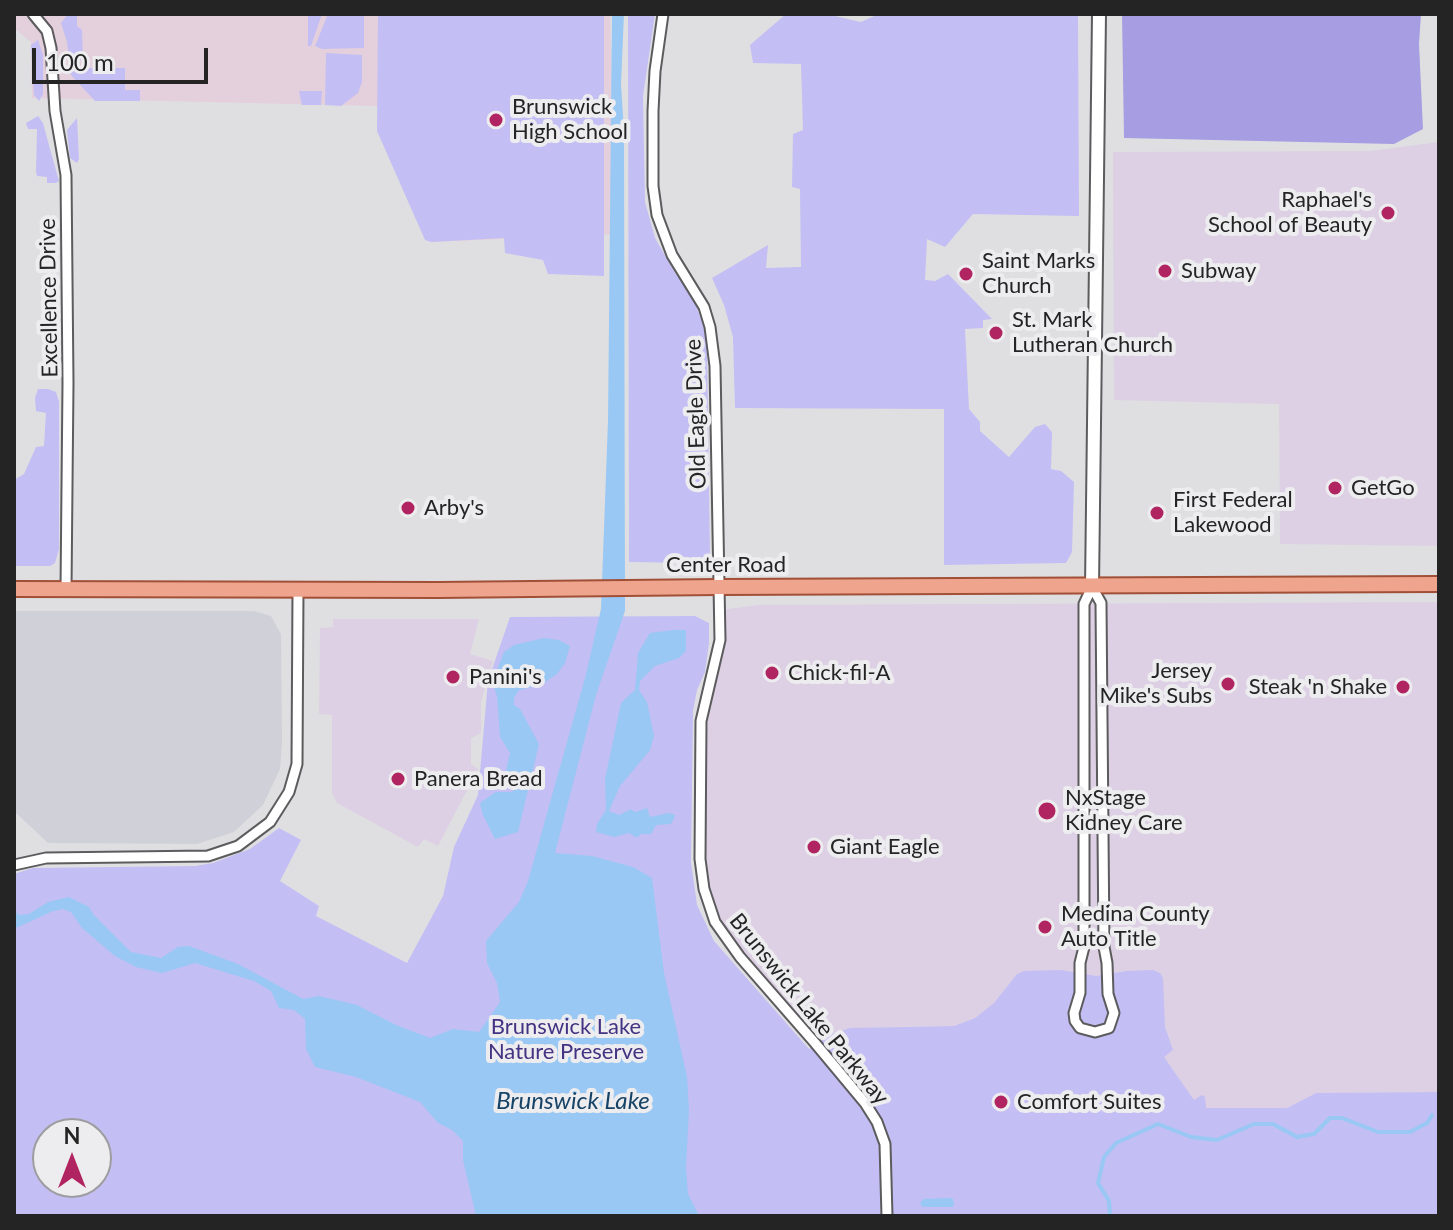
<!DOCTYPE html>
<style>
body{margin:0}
#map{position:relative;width:1453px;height:1230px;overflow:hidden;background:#dfdfe2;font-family:Lato,sans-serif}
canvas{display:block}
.frame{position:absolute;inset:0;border:16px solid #242424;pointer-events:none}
.north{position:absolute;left:32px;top:1118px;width:80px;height:80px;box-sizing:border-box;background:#edecef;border:2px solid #9d9c9e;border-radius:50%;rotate:0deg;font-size:22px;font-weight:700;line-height:32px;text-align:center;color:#242424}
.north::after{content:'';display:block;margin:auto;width:28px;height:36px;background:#b02461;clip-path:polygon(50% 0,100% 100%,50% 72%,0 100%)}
.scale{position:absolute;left:32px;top:48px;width:176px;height:36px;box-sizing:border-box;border:4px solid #242424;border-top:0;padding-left:10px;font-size:24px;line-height:28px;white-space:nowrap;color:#242424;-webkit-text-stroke:6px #edecef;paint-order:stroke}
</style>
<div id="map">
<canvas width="1453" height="1230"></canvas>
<div class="frame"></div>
<div class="north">N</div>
<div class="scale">100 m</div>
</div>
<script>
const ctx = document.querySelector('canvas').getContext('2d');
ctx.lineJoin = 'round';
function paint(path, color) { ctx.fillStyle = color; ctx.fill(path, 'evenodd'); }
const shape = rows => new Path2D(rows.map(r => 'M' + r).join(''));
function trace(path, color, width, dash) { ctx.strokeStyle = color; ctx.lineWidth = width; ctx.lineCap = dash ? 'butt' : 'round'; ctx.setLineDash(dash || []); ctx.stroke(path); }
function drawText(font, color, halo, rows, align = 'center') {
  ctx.font = font + ' Lato,sans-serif'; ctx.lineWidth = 8; ctx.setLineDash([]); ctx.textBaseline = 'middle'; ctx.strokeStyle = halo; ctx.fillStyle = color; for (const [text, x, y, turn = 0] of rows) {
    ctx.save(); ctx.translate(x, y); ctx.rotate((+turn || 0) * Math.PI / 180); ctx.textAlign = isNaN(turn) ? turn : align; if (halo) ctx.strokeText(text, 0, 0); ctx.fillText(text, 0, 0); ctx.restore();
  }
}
const commercial = shape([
 [1439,142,1439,546,1280,544,1279,404,1114,400,1113,152,1370,151],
 [1439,602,1439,1092,1316,1093,1287,1108,1205,1108,1194,1100,1163,1056,1172,1050,1165,1027,1163,1005,1126,971,1096,976,1017,974,994,1003,975,1018,954,1026,883,1027,832,1034,815,1043,715,922,700,859,701,721,715,664,720,610,758,605],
 [333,619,479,619,470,654,493,661,481,702,481,733,471,738,471,764,478,769,438,846,424,839,418,847,337,803,332,793,332,715,319,714,320,628,333,627]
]);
const built = shape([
 [14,611,254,611,271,616,281,634,282,743,280,769,263,805,234,832,197,844,48,843,14,811]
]);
const education = shape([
 [14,14,610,14,617,234,431,242,379,106,32,98,31,42,14,28]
]);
const green = shape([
 [68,14,77,14,77,26,82,30,83,60,69,59,67,42,61,23],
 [308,14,322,14,311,46,308,46],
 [328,14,364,14,364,48,322,49,315,46],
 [378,14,604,14,604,276,548,274,543,260,505,253,504,238,431,242,425,240,377,131],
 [628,14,655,14,643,96,645,202,655,238,675,273,692,295,703,324,707,349,710,557,707,561,701,559,696,563,629,562],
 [786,14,826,14,861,22,879,14,1078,14,1079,216,973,214,945,247,927,239,925,280,935,281,948,274,992,319,983,320,983,328,965,329,969,409,980,422,980,431,1009,457,1035,427,1045,424,1052,432,1051,469,1061,471,1074,482,1072,552,1066,563,944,565,944,409,735,408,733,337,724,305,712,278,768,245,766,268,801,267,800,189,792,187,793,134,803,130,801,64,753,63,750,45],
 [38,40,43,55,43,94,39,101,34,95,31,45],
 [326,53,362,55,362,82,358,93,341,106,325,105],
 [70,68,125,68,125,90,140,90,140,101,95,101,71,75],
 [299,91,322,91,321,105,302,105],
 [38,116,43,123,50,149,59,181,56,183,47,183,47,177,37,176,36,172,37,129,28,129,26,123],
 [77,118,79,159,77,163,70,158,67,130],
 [38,389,48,389,56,392,59,402,59,549,55,563,50,566,14,566,14,480,24,474,36,447,44,446,46,413,36,411,35,398],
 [695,616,709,623,709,643,705,672,697,690,693,711,691,862,697,905,714,941,809,1049,832,1034,850,1028,954,1026,975,1018,994,1003,1017,974,1024,971,1061,970,1096,976,1126,971,1153,970,1160,973,1163,978,1165,1027,1173,1050,1164,1057,1194,1100,1202,1095,1205,1097,1206,1108,1287,1108,1316,1093,1439,1092,1439,1216,14,1216,14,874,33,868,195,866,213,863,250,849,279,828,301,840,280,881,319,906,316,916,407,963,443,896,454,847,478,795,488,681,510,617],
 [48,1134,96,1134,96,1182,48,1182]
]);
const forest = shape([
 [1122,14,1421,14,1419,44,1423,129,1394,144,1124,138]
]);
const water = shape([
 [612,14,624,14,621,84,624,131,625,611,596,695,555,853,592,856,633,867,652,878,664,973,687,1077,689,1110,686,1167,688,1194,699,1216,476,1216,463,1160,463,1141,452,1130,438,1123,420,1102,356,1077,315,1067,306,1049,305,1019,294,1010,279,1008,271,991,254,981,195,963,162,973,136,967,115,956,82,928,71,912,63,909,53,911,16,928,14,927,14,906,15,912,20,915,29,914,48,902,69,897,89,907,93,914,131,952,161,958,178,947,189,946,238,964,303,999,319,996,357,1005,396,1025,430,1038,453,1029,479,1032,500,1002,497,983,487,963,486,941,519,902,528,881,585,678,601,609,608,421],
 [673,630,686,630,686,651,679,658,655,666,640,681,639,690,647,702,654,736,650,750,620,786,609,811,619,815,631,809,635,812,647,808,650,817,669,813,675,815,674,818,671,824,656,825,651,834,641,834,637,838,629,833,614,837,596,832,597,824,606,810,605,779,621,703,635,690,638,653,650,633],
 [544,638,559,640,570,646,565,663,557,674,541,685,519,690,514,698,514,705,520,709,539,744,518,832,495,839,483,815,480,803,496,792,512,792,518,784,506,770,510,753,500,737,497,696,492,682,504,652,514,645],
 [923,1199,950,1198,953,1199,954,1204,953,1207,923,1207,920,1204]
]);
const stream = shape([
 [1110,1216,1109,1201,1098,1183,1104,1157,1116,1143,1158,1124,1191,1137,1217,1140,1254,1124,1273,1124,1297,1137,1314,1134,1330,1118,1342,1118,1378,1132,1410,1132,1427,1123,1432,1115]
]);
const minor = shape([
 [33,14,47,31,51,48,55,111,66,175,68,383,66,589],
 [663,14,655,71,653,111,653,186,657,215,672,255,704,307,710,327,715,366,720,640,701,721,700,859,704,889,715,922,740,957,815,1043,865,1103,877,1122,885,1144,887,1216],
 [1092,587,1101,603,1104,947,1107,963,1108,994,1114,1013,1109,1028,1095,1032,1080,1028,1075,1021,1074,1013,1080,993,1080,963,1084,947,1084,604,1092,587],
 [14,865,46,858,208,856,238,846,270,822,289,792,297,764,298,590]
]);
const tertiary = shape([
 [1092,587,1099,14]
]);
const primary = shape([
 [14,589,438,590,719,587,1439,584]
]);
const markers = [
 [496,120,8,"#b02461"],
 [1388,213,8,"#b02461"],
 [1165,271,8,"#b02461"],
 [966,274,8,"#b02461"],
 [996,333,8,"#b02461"],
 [1335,488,8,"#b02461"],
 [408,508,8,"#b02461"],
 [1157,513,8,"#b02461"],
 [772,673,8,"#b02461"],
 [453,677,8,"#b02461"],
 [1228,684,8,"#b02461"],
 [1403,687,8,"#b02461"],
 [398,779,8,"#b02461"],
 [1047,811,10,"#b02461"],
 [814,847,8,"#b02461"],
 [1045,927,8,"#b02461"],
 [1001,1102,8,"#b02461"]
];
const poiNames = [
 ["Brunswick",512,107],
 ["High School",512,132],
 ["Raphael's",1372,200,"right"],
 ["School of Beauty",1372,225,"right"],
 ["Saint Marks",982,261],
 ["Church",982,286],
 ["Subway",1181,271],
 ["St. Mark",1012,320],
 ["Lutheran Church",1012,345],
 ["GetGo",1351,488],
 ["First Federal",1173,500],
 ["Lakewood",1173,525],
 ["Arby's",424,508],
 ["Jersey",1212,671,"right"],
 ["Mike's Subs",1212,696,"right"],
 ["Chick-fil-A",788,673],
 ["Panini's",469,677],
 ["Steak 'n Shake",1387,687,"right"],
 ["Panera Bread",414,779],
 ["NxStage",1065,798],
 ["Kidney Care",1065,823],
 ["Giant Eagle",830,847],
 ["Medina County",1061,914],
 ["Auto Title",1061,939],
 ["Comfort Suites",1017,1102]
];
const streetNames = [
 ["Excellence Drive",49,298,-91],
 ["Old Eagle Drive",696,414,-92],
 ["Center Road",726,565],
 ["Brunswick Lake Parkway",809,1009,51]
];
const parkNames = [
 ["Brunswick Lake",566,1027],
 ["Nature Preserve",566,1052]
];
const waterNames = [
 ["Brunswick Lake",573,1101]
];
paint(commercial, '#ddd0e4');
paint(built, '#d0d0d9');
paint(education, '#e4cfdc');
paint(green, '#c3bef4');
paint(forest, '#a69de2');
paint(water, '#99c8f4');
trace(stream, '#99c8f4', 4);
trace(minor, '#5c5b5d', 13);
trace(tertiary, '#5c5b5d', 16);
trace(primary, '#a15037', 18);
trace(minor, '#fff', 9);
trace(tertiary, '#fff', 12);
trace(primary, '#efa48d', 14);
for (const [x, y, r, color] of markers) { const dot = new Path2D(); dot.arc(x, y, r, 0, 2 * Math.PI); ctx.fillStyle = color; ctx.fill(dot); trace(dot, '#edecef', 3); }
drawText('22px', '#242424', '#edecef', poiNames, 'left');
drawText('22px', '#242424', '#edecef', streetNames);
drawText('22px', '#443282', '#edecef', parkNames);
drawText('italic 24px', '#174366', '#edecef', waterNames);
</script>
